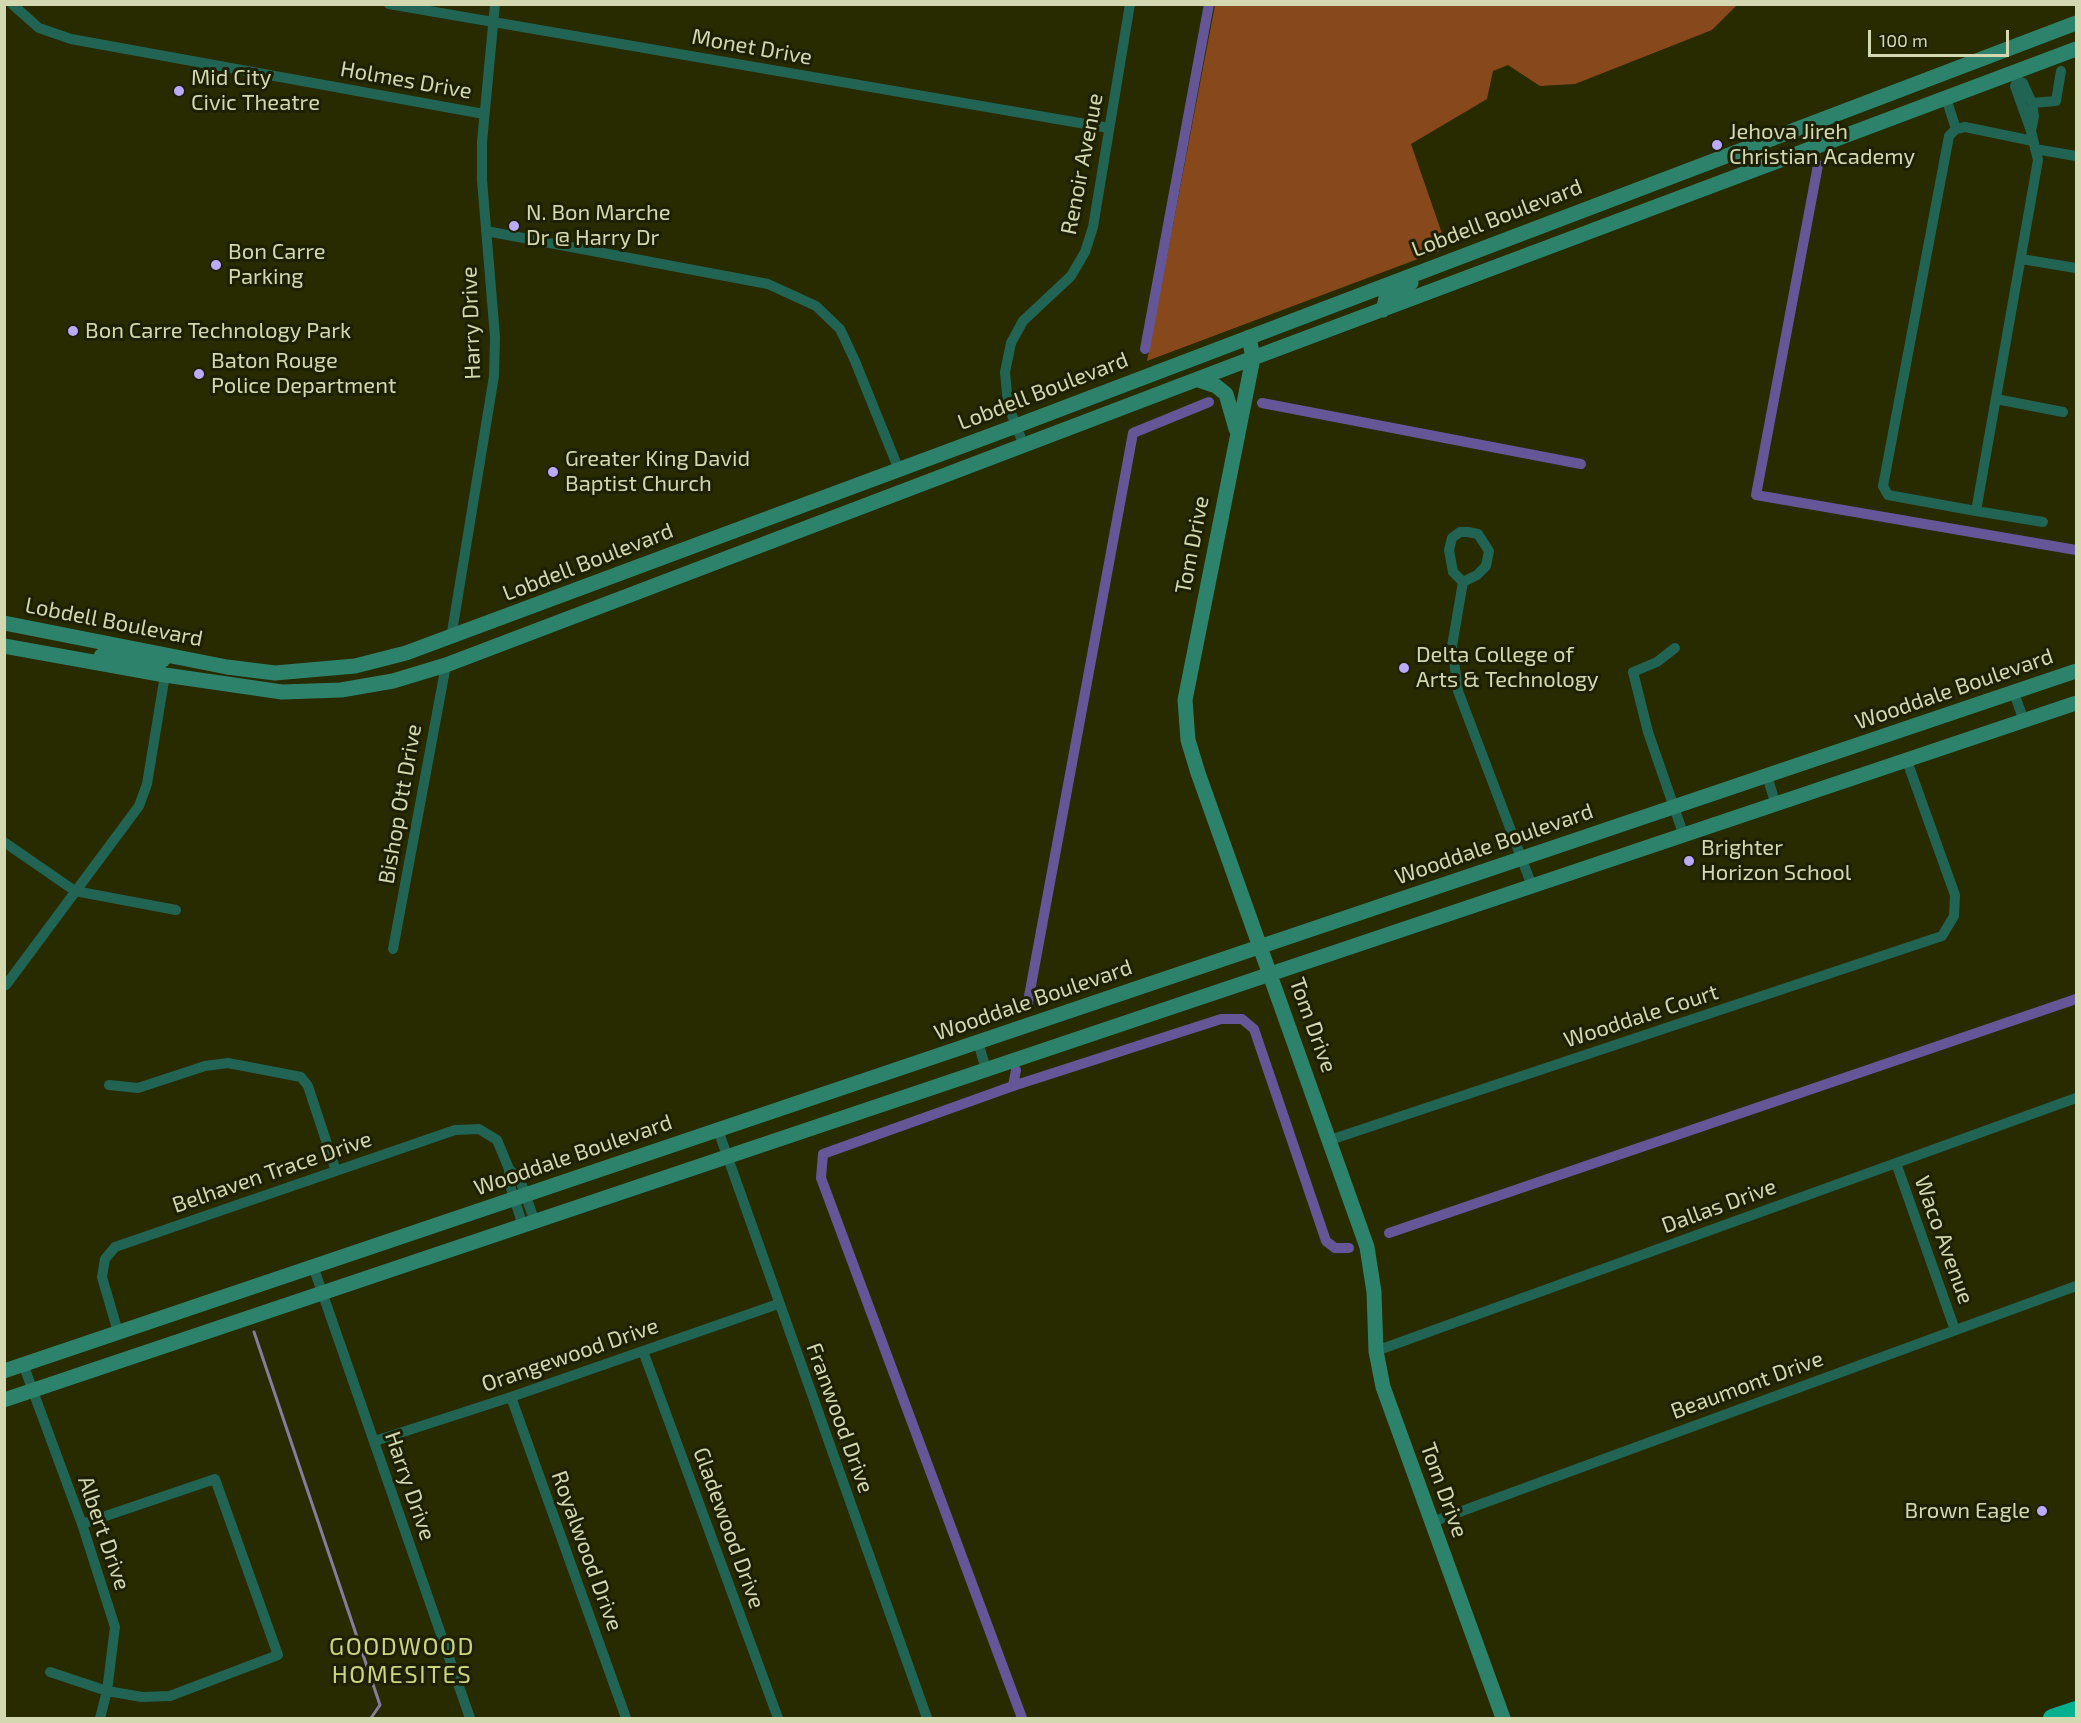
<!DOCTYPE html>
<style>
body{margin:0}
#map{position:relative;width:2081px;height:1723px;overflow:hidden;background:#282a00;font-family:"Exo 2",sans-serif}
canvas{display:block}
.frame{position:absolute;inset:0;border:6px solid #d4d8b0;pointer-events:none}
.scale{position:absolute;left:1868px;top:30px;width:141px;height:27px;box-sizing:border-box;border:3px solid #d4d8b0;border-top:0;padding-left:8px;font-size:18px;line-height:21px;white-space:nowrap;color:#d4d8b0;-webkit-text-stroke:4px #1e2006;paint-order:stroke}
</style>
<div id="map">
<canvas width="2081" height="1723"></canvas>
<div class="frame"></div>
<div class="scale">100 m</div>
</div>
<script>
const ctx = document.querySelector('canvas').getContext('2d');
ctx.lineJoin = 'round';
function paint(path, color) { ctx.fillStyle = color; ctx.fill(path, 'evenodd'); }
const shape = rows => new Path2D(rows.map(r => 'M' + r).join(''));
function trace(path, color, width, dash) { ctx.strokeStyle = color; ctx.lineWidth = width; ctx.lineCap = dash ? 'butt' : 'round'; ctx.setLineDash(dash || []); ctx.stroke(path); }
function drawText(font, color, halo, rows, align = 'center') {
  ctx.font = font + ' "Exo 2",sans-serif'; ctx.lineWidth = 6; ctx.setLineDash([]); ctx.textBaseline = 'middle'; ctx.strokeStyle = halo; ctx.fillStyle = color; for (const [text, x, y, turn = 0] of rows) {
    ctx.save(); ctx.translate(x, y); ctx.rotate((+turn || 0) * Math.PI / 180); ctx.textAlign = isNaN(turn) ? turn : align; if (halo) ctx.strokeText(text, 0, 0); ctx.fillText(text, 0, 0); ctx.restore();
  }
}
const forest = shape([
 [1215,5,1215,4,1737,5,1712,30,1575,84,1540,86,1508,65,1493,71,1487,99,1411,144,1447,248,1147,361]
]);
const stream = shape([
 [254,1332,380,1705,371,1718]
]);
const canal = shape([
 [1818,165,1756,495,2076,550],
 [1145,349,1209,4],
 [1262,403,1581,464],
 [1027,1007,1133,433,1209,402],
 [1013,1086,1016,1070],
 [1389,1233,2076,999],
 [1022,1718,821,1178,823,1154,1013,1086,1221,1019,1242,1019,1254,1029,1326,1241,1335,1248,1349,1248]
]);
const street = shape([
 [12,4,39,28,71,39,484,114],
 [389,4,1109,128],
 [2015,72,2018,81,2015,86,2031,131,2034,116,2032,103,2023,83,2018,81],
 [1946,98,1956,129],
 [2032,103,2056,101,2061,71],
 [2031,131,2038,160,1976,511,2043,522],
 [2035,149,2076,156],
 [486,231,768,284,816,306,840,329,855,361,899,470],
 [2021,259,2076,268],
 [1996,399,2063,412],
 [1024,446,1008,405,1005,372,1011,343,1023,321,1071,276,1085,252,1093,227,1130,4],
 [1976,511,1888,495,1883,486,1949,136,1956,129,1965,127,2033,141],
 [1463,582,1477,575,1486,566,1489,551,1478,534,1468,532,1460,532,1452,538,1449,550,1453,572,1463,582,1452,646,1458,691,1532,886],
 [451,638,494,376,495,337,482,180,482,142,495,4],
 [1675,648,1657,662,1633,672,1648,732,1684,836],
 [2014,693,2024,721],
 [1767,776,1776,805],
 [4,842,75,891,176,910],
 [393,949,446,665],
 [6,985,139,806,147,784,165,675],
 [978,1042,986,1069],
 [109,1085,138,1088,205,1066,228,1063,301,1077,308,1086,336,1171],
 [718,1130,927,1718],
 [1330,1140,1942,936,1954,916,1955,895,1907,761],
 [1896,1163,1955,1330],
 [509,1169,520,1180,535,1222],
 [313,1266,470,1718],
 [118,1332,102,1277,105,1259,115,1247,455,1130,479,1129,497,1140,509,1169,510,1185,523,1226],
 [643,1351,778,1718],
 [1376,1351,2076,1098],
 [23,1364,82,1524,115,1627,107,1691,100,1718],
 [511,1397,626,1718],
 [375,1441,511,1397,778,1304],
 [1432,1522,2076,1286],
 [50,1672,107,1691,142,1697,170,1696,278,1655,215,1479,82,1524]
]);
const secondary = shape([
 [1383,310,1386,298,1411,283],
 [1249,337,1253,358,1185,700,1188,740,1198,773,1367,1247,1374,1292,1376,1351,1383,1387,1503,1718],
 [1198,380,1216,386,1226,394,1236,429],
 [4,623,227,667,275,673,355,666,406,653,1016,426,2076,23],
 [4,646,165,675,282,692,341,690,393,681,446,665,1253,358,2076,49],
 [101,656,155,662,163,660],
 [4,1371,2076,671],
 [4,1400,2076,703]
]);
const highway = shape([
 [2052,1718,2076,1710]
]);
const markers = [
 [179,91,6,"#baaaf7"],
 [1717,145,6,"#baaaf7"],
 [514,226,6,"#baaaf7"],
 [216,265,6,"#baaaf7"],
 [73,331,6,"#baaaf7"],
 [199,374,6,"#baaaf7"],
 [553,472,6,"#baaaf7"],
 [1404,668,6,"#baaaf7"],
 [1689,861,6,"#baaaf7"],
 [2042,1511,6,"#baaaf7"]
];
const streetNames = [
 ["Monet Drive",752,47,10],
 ["Holmes Drive",406,80,10],
 ["Renoir Avenue",1082,164,-79],
 ["Lobdell Boulevard",1497,218,-21],
 ["Harry Drive",471,323,-92],
 ["Lobdell Boulevard",1043,391,-21],
 ["Tom Drive",1192,545,-79],
 ["Lobdell Boulevard",588,562,-21],
 ["Lobdell Boulevard",114,622,11],
 ["Wooddale Boulevard",1954,689,-19],
 ["Bishop Ott Drive",400,804,-80],
 ["Wooddale Boulevard",1494,844,-19],
 ["Wooddale Boulevard",1033,1000,-19],
 ["Wooddale Court",1641,1016,-18],
 ["Tom Drive",1313,1025,70],
 ["Wooddale Boulevard",573,1155,-19],
 ["Belhaven Trace Drive",272,1172,-19],
 ["Dallas Drive",1719,1206,-20],
 ["Waco Avenue",1944,1240,70],
 ["Orangewood Drive",570,1355,-19],
 ["Beaumont Drive",1747,1385,-20],
 ["Franwood Drive",840,1418,70],
 ["Harry Drive",410,1486,71],
 ["Tom Drive",1444,1490,70],
 ["Gladewood Drive",729,1528,70],
 ["Albert Drive",104,1533,71],
 ["Royalwood Drive",587,1551,70]
];
const poiNames = [
 ["Mid City",191,78],
 ["Civic Theatre",191,103],
 ["Jehova Jireh",1729,132],
 ["Christian Academy",1729,157],
 ["N. Bon Marche",526,213],
 ["Dr @ Harry Dr",526,238],
 ["Bon Carre",228,252],
 ["Parking",228,277],
 ["Bon Carre Technology Park",85,331],
 ["Baton Rouge",211,361],
 ["Police Department",211,386],
 ["Greater King David",565,459],
 ["Baptist Church",565,484],
 ["Delta College of",1416,655],
 ["Arts & Technology",1416,680],
 ["Brighter",1701,848],
 ["Horizon School",1701,873],
 ["Brown Eagle",2030,1511,"right"]
];
const neighbourhoodNames = [
 ["GOODWOOD",402,1647],
 ["HOMESITES",402,1675]
];
paint(forest, '#87491c');
trace(stream, '#867d9e', 3);
trace(canal, '#655697', 10);
trace(street, '#216453', 10);
trace(secondary, '#2d826c', 15);
trace(highway, '#06b190', 18);
for (const [x, y, r, color] of markers) { const dot = new Path2D(); dot.arc(x, y, r, 0, 2 * Math.PI); ctx.fillStyle = color; ctx.fill(dot); trace(dot, '#1e2006', 2); }
drawText('22px', '#d4d8b0', '#1e2006', streetNames);
drawText('22px', '#d4d8b0', '#1e2006', poiNames, 'left');
ctx.letterSpacing = '1.5px';
drawText('24px', '#cdd581', '#1e2006', neighbourhoodNames);
ctx.letterSpacing = '0px';
</script>
